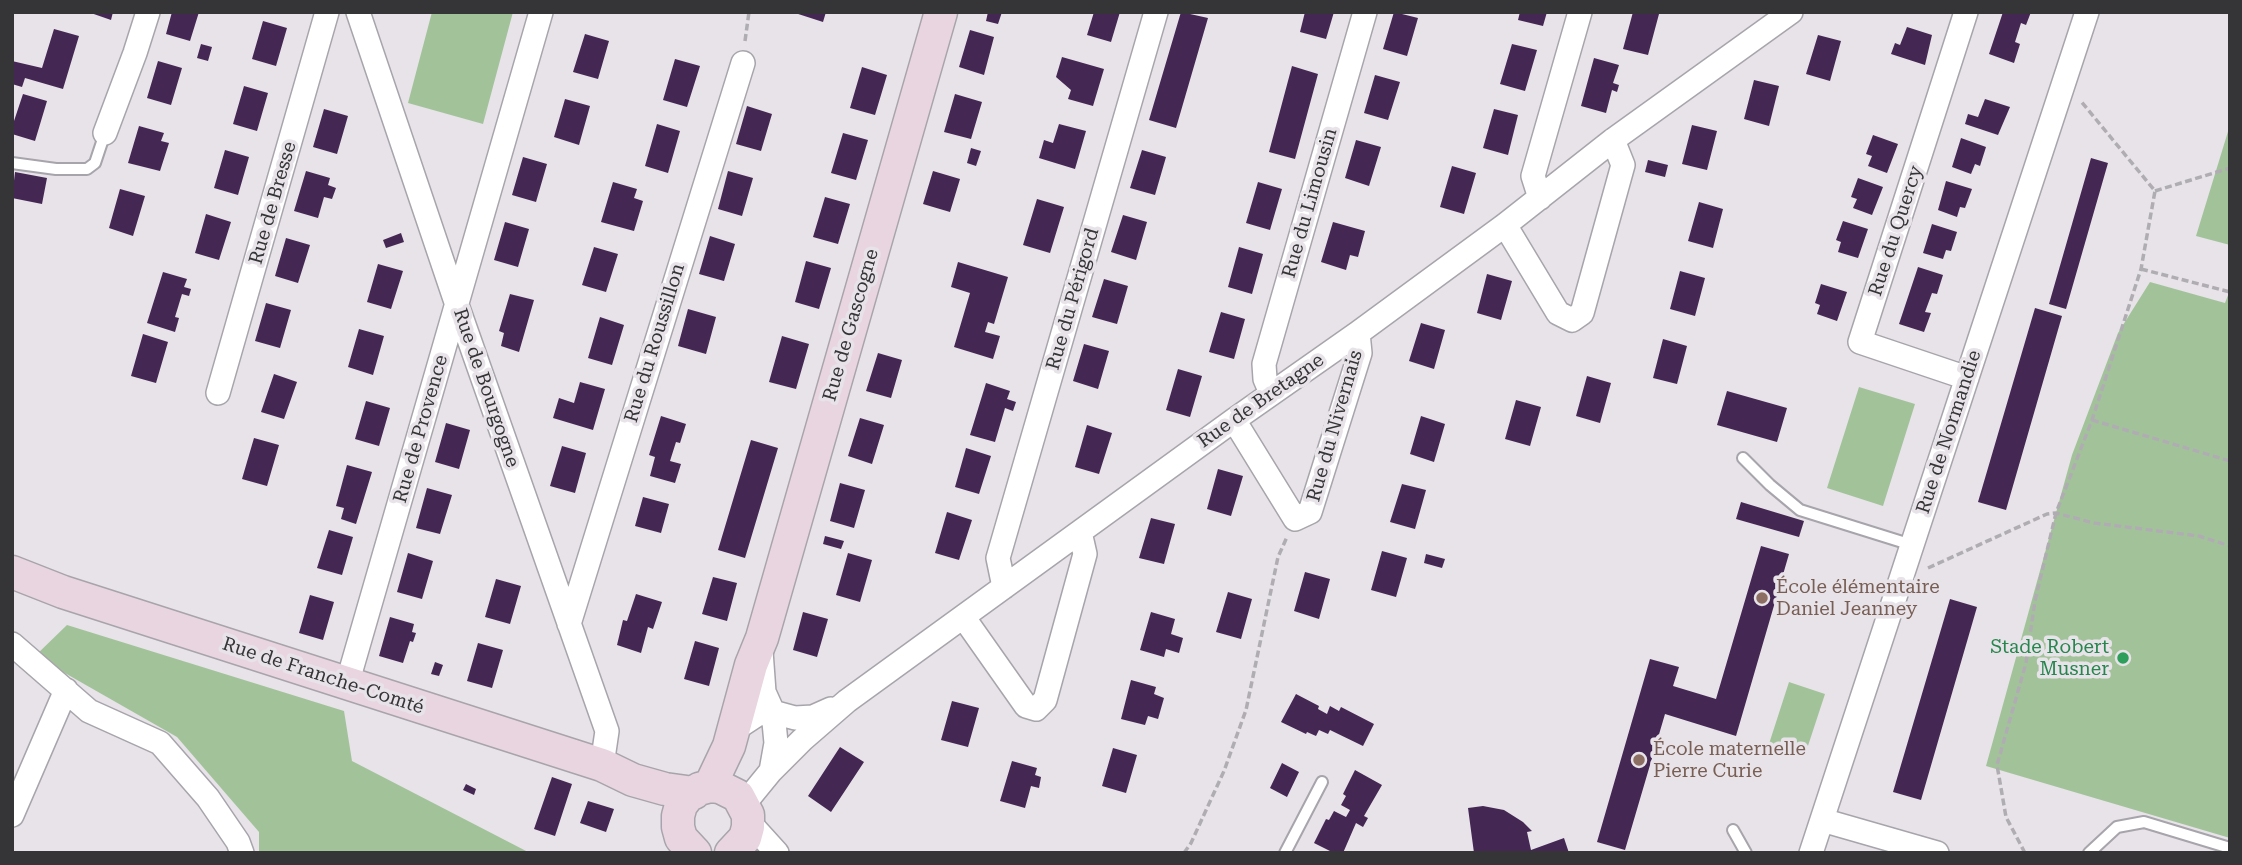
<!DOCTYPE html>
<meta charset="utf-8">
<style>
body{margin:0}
#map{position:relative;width:2242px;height:865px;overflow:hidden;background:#e7e3e9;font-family:"Roboto Serif",serif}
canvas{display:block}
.frame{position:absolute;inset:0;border:14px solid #353436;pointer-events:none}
</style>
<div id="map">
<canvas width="2242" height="865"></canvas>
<div class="frame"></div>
</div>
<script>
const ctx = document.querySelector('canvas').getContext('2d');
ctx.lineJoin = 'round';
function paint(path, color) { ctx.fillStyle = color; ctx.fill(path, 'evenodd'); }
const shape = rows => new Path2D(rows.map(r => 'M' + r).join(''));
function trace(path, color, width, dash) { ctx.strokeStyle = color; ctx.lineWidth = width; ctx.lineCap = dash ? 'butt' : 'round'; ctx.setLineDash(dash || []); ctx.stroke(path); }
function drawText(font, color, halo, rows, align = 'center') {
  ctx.font = font + ' "Roboto Serif",serif'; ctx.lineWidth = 7; ctx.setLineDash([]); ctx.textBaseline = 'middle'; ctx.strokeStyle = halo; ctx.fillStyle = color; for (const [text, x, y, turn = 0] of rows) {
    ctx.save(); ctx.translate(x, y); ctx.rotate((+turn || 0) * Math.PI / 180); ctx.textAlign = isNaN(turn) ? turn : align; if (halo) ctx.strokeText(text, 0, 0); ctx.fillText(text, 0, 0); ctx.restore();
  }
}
const green = shape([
 [432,12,513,12,483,124,408,103],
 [2230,125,2230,245,2196,236],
 [2150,282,2225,303,2230,290,2230,838,1986,766,2072,455,2118,333],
 [1859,387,1915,404,1883,506,1827,488],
 [67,625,344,711,352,761,530,853,259,853,259,832,177,737,35,656],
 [1789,682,1825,694,1804,758,1768,747]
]);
const building = shape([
 [88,12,113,12,111,20],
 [172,12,199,12,190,41,166,34],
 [792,12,826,12,823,22],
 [988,12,1002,12,998,24,986,21],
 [1094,12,1120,12,1111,42,1087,35],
 [1181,12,1208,18,1176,128,1149,120],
 [1305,12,1334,12,1326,39,1300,32],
 [1394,12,1418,18,1407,56,1383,49],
 [1520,12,1547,12,1543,26,1518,20],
 [1633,12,1659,14,1648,55,1623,49],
 [2003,12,2031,12,2026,25,2021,23,2015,42,2020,44,2014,63,1989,54],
 [263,21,287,28,276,66,252,59],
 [1907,27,1932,35,1925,65,1891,54,1895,43,1900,45],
 [54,29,79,36,63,89,25,78,22,87,12,84,12,61,42,68],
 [970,30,994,37,984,75,959,67],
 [585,34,609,41,598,79,573,72],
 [1818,35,1841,41,1830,81,1806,74],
 [201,44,212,47,208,61,197,58],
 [1512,44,1537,50,1525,91,1500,84],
 [1062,57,1104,69,1093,106,1068,99,1071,90,1056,77],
 [1594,58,1619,65,1613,83,1619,85,1617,92,1612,90,1606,113,1581,106],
 [675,59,700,66,687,107,663,100],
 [158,61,182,68,171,105,147,98],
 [1292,66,1318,74,1295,159,1269,152],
 [862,67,887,75,875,115,850,108],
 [1375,75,1400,82,1388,120,1364,113],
 [1754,80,1779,86,1769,126,1744,119],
 [244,86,268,93,257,131,233,124],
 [23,94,47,101,35,141,12,134,12,127],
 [955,94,982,102,971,139,944,132],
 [565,99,590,106,579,145,554,137],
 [1985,99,2010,107,1998,135,1965,124,1968,114,1978,117],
 [747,106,772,114,761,151,736,144],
 [324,109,348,116,337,154,313,147],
 [1494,109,1518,115,1508,155,1483,148],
 [657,124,680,131,668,173,645,166],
 [1059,124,1086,131,1075,169,1039,158,1044,140,1053,143],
 [1692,125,1717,131,1707,170,1682,164],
 [139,126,164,133,161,141,169,143,160,171,128,163],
 [843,133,868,140,856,180,831,173],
 [1873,135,1898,144,1887,173,1868,166,1872,156,1866,154],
 [1961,138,1986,147,1980,166,1975,164,1971,174,1952,167],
 [1356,140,1381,147,1369,186,1345,178],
 [971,148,981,151,976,166,967,163],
 [225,150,249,157,238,195,214,188],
 [1142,150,1166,157,1155,195,1130,188],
 [523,157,547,164,536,202,512,195],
 [2091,158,2108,163,2066,309,2049,304],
 [1648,160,1668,165,1665,177,1645,172],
 [1452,166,1476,173,1464,214,1440,207],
 [306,171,330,178,328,185,336,188,332,199,324,197,318,218,294,211],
 [728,171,753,178,742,216,718,209],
 [933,171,960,179,950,212,923,204],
 [15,172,47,178,42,204,12,198],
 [1858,178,1883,187,1872,215,1853,208,1857,199,1851,197],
 [1946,181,1972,189,1965,208,1960,207,1957,217,1938,210],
 [613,182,637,189,634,198,643,201,634,231,601,222],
 [1258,182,1282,189,1270,230,1246,223],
 [120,189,145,196,133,236,109,228],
 [825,197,850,204,838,244,813,237],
 [1037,199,1064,207,1050,253,1023,245],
 [1699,202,1723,209,1713,248,1688,241],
 [206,214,231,222,219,260,195,253],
 [1123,215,1147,222,1136,260,1111,252],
 [1843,221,1868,229,1858,258,1838,252,1841,242,1836,240],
 [505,222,529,229,518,267,494,260],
 [1333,222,1365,231,1358,257,1350,255,1346,270,1321,262],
 [1932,224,1957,232,1951,251,1946,250,1943,259,1923,253],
 [401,233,404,242,386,248,383,240],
 [710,236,735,244,724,281,699,274],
 [286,238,310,245,298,283,275,276],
 [594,247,618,254,606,292,582,285],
 [1239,247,1263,254,1252,294,1228,287],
 [806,261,831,268,819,309,795,302],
 [958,262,1008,277,994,324,988,322,985,332,1000,336,993,359,954,347,970,293,951,287],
 [378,264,403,271,391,309,367,302],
 [1918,267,1943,275,1937,294,1932,293,1925,312,1931,313,1924,332,1899,324],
 [1680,271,1705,278,1695,316,1670,309],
 [163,272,187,279,184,287,191,289,189,296,182,294,175,317,179,318,175,332,147,323],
 [1487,274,1512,281,1501,320,1477,313],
 [1104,279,1128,286,1117,324,1092,317],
 [1821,284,1847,292,1837,321,1817,314,1820,305,1815,303],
 [510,294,534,300,519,352,501,346,504,333,499,331],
 [266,303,291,310,280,348,255,341],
 [2035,308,2062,316,2006,510,1978,502],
 [688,309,716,317,706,354,678,346],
 [1221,312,1245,319,1234,359,1209,352],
 [600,317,624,325,612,365,588,358],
 [1421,323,1445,330,1434,369,1409,361],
 [359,329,384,336,373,375,348,367],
 [143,334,168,342,156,383,131,376],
 [782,336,809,344,796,389,769,382],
 [1663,339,1687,346,1677,384,1653,378],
 [1084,344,1109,351,1098,389,1073,381],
 [878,353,902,360,891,398,866,391],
 [1178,369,1202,376,1190,417,1166,410],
 [274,374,297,382,284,419,261,412],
 [1587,376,1611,383,1600,423,1576,416],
 [580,382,605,389,593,430,553,418,559,398,574,403],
 [986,383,1010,391,1007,399,1016,402,1013,411,1005,408,995,442,970,435],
 [1727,391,1787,408,1777,442,1717,425],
 [1516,400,1541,407,1530,446,1505,439],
 [366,401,390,408,379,446,355,439],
 [661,416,686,424,680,443,676,442,670,461,681,464,675,483,650,476,655,457,649,455],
 [1421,416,1445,424,1434,462,1410,454],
 [860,418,884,425,872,464,848,456],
 [446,423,470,430,459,469,435,462],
 [1087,425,1112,433,1099,474,1075,467],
 [254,438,279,445,267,486,242,479],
 [751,440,778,448,745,558,718,550],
 [562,446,586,453,575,493,550,486],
 [966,448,991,456,979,494,955,487],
 [347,465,372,472,356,524,341,519,344,508,336,506],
 [1218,469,1243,476,1231,516,1207,509],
 [840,483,865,490,854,528,830,521],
 [1402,484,1426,490,1415,529,1390,522],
 [427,488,452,495,440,534,416,528],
 [643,497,669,504,661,533,635,526],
 [1741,502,1804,521,1799,537,1736,519],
 [947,512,972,520,959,560,935,553],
 [1151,518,1175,524,1164,564,1139,558],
 [329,530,353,537,342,575,317,568],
 [825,536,844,541,841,549,823,544],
 [1761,546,1789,554,1736,736,1665,714,1625,850,1597,842,1650,659,1679,667,1673,686,1716,699],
 [1382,551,1407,558,1396,597,1371,590],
 [408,553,433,561,422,599,397,592],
 [848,553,872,560,860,602,836,595],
 [1426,554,1445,559,1442,568,1424,563],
 [1305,572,1330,579,1319,619,1294,611],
 [713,577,737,583,727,621,702,614],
 [496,579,521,586,510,624,485,617],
 [1228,592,1252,599,1241,639,1216,632],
 [636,594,662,602,653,629,648,627,641,653,617,645,623,620,627,621],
 [310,595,334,602,323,640,299,633],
 [1950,599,1977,607,1921,800,1893,792],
 [803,612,828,619,817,657,793,650],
 [1151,612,1175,619,1171,634,1183,638,1179,653,1166,649,1164,657,1140,650],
 [390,617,414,624,412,632,416,633,413,642,410,641,403,663,379,656],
 [695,641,719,648,709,686,684,679],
 [478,643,503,650,492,688,467,681],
 [435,662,443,665,439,676,431,674],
 [1131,680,1156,687,1154,694,1164,698,1158,719,1148,716,1145,725,1121,719],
 [1296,694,1319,706,1318,709,1327,714,1330,706,1339,711,1341,707,1374,724,1363,746,1330,730,1328,734,1319,730,1316,736,1307,732,1306,734,1281,722],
 [952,701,979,708,968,747,941,740],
 [840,747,864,762,831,812,808,796],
 [1113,748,1137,755,1126,793,1102,786],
 [1012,761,1037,768,1035,775,1041,777,1039,788,1031,786,1025,808,1000,801],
 [1282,763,1299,772,1287,797,1270,788],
 [1355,770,1382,785,1364,816,1368,818,1363,827,1356,823,1343,853,1334,853,1314,843,1326,819,1329,820,1334,811,1346,817,1350,810,1341,805,1346,796,1343,794],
 [552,777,572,784,555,836,534,829],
 [466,784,476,789,474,795,463,790],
 [588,801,614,809,606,832,580,823],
 [1483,806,1504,810,1523,822,1532,831,1527,832,1531,850,1564,838,1569,853,1474,853,1468,808]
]);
const path = shape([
 [745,41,749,12],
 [2155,191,2230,168],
 [2141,269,2230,292],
 [2092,420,2230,461],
 [1928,568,2047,514,2056,513,2094,523,2199,536,2230,546],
 [1184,853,1191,843,1224,771,1246,710,1278,557,1287,537],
 [2025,853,2006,817,1997,765,2026,663,2035,601,2056,513,2092,420,2141,269,2155,191,2080,100]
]);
const lane = shape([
 [12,163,56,169,87,169,95,163,105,133],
 [1743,458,1770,485,1800,510,1912,545],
 [1733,830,1746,853],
 [1285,853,1322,782],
 [2089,853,2117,827,2144,822,2230,848]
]);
const street = shape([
 [358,12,457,305,607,731,602,765],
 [1966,12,1860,342,1967,378],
 [105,133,135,53,148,12],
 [1540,198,1533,176,1580,12],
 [1505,225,1558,313,1572,320,1582,313,1623,165,1613,140],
 [218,393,327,12],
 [1271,393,1265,379,1264,364,1365,12],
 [1234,420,1295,519,1310,512,1360,353,1358,333],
 [1004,587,998,558,1156,12],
 [964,618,1026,706,1036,709,1045,700,1085,554,1080,532],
 [569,624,743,63],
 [12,644,89,711,160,743,208,798,238,842,242,853],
 [761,651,764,692,773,712,776,743,771,771],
 [347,684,541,12],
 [732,731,758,714,773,712,795,718,813,717,831,709],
 [744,804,771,771,802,740,847,701,1234,420,1358,333,1505,225,1613,140,1791,12],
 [12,815,66,690],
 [1822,820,1937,853],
 [748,821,777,853],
 [1811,853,2087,12]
]);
const secondary = shape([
 [12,572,63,592,602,765,633,780,665,789,694,793],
 [710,786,729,746,751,665,762,638,941,12],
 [695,853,681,838,678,827,678,816,681,805,688,796,699,789,710,786,720,787,738,796,748,815,748,827,745,838,731,853]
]);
const markers = [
 [1762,598,7,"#8d6e63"],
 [2123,658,7,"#2e9e5b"],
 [1639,760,7,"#8d6e63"]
];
const streetNames = [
 ["Rue de Bresse",273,203,-74],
 ["Rue du Limousin",1310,203,-74],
 ["Rue du Quercy",1896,231,-72],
 ["Rue du Périgord",1073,299,-74],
 ["Rue de Gascogne",851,325,-74],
 ["Rue du Roussillon",655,343,-73],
 ["Rue de Bourgogne",486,388,71],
 ["Rue de Bretagne",1261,401,-35],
 ["Rue du Nivernais",1335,426,-74],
 ["Rue de Provence",421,429,-74],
 ["Rue de Normandie",1949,432,-72],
 ["Rue de Franche-Comté",323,676,18]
];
const educationNames = [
 ["École élémentaire",1776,587],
 ["Daniel Jeanney",1776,609],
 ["École maternelle",1653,749],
 ["Pierre Curie",1653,771]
];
const leisureNames = [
 ["Stade Robert",2109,647],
 ["Musner",2109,669]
];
paint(green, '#a2c39a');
paint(building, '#452754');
trace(lane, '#a8a4ab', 14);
trace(street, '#a8a4ab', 26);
trace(secondary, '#a8a4ab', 35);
trace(path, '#b0adb2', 3.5, [7, 3.5]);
trace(lane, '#fff', 10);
trace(street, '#fff', 23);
trace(secondary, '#e9d5df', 32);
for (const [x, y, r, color] of markers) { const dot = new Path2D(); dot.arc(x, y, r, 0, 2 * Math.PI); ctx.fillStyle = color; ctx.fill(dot); trace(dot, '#e7e3e9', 2.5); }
drawText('19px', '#353436', '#e7e3e9', streetNames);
drawText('19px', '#785e54', '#e7e3e9', educationNames, 'left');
drawText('19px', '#27864d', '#e7e3e9', leisureNames, 'right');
</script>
